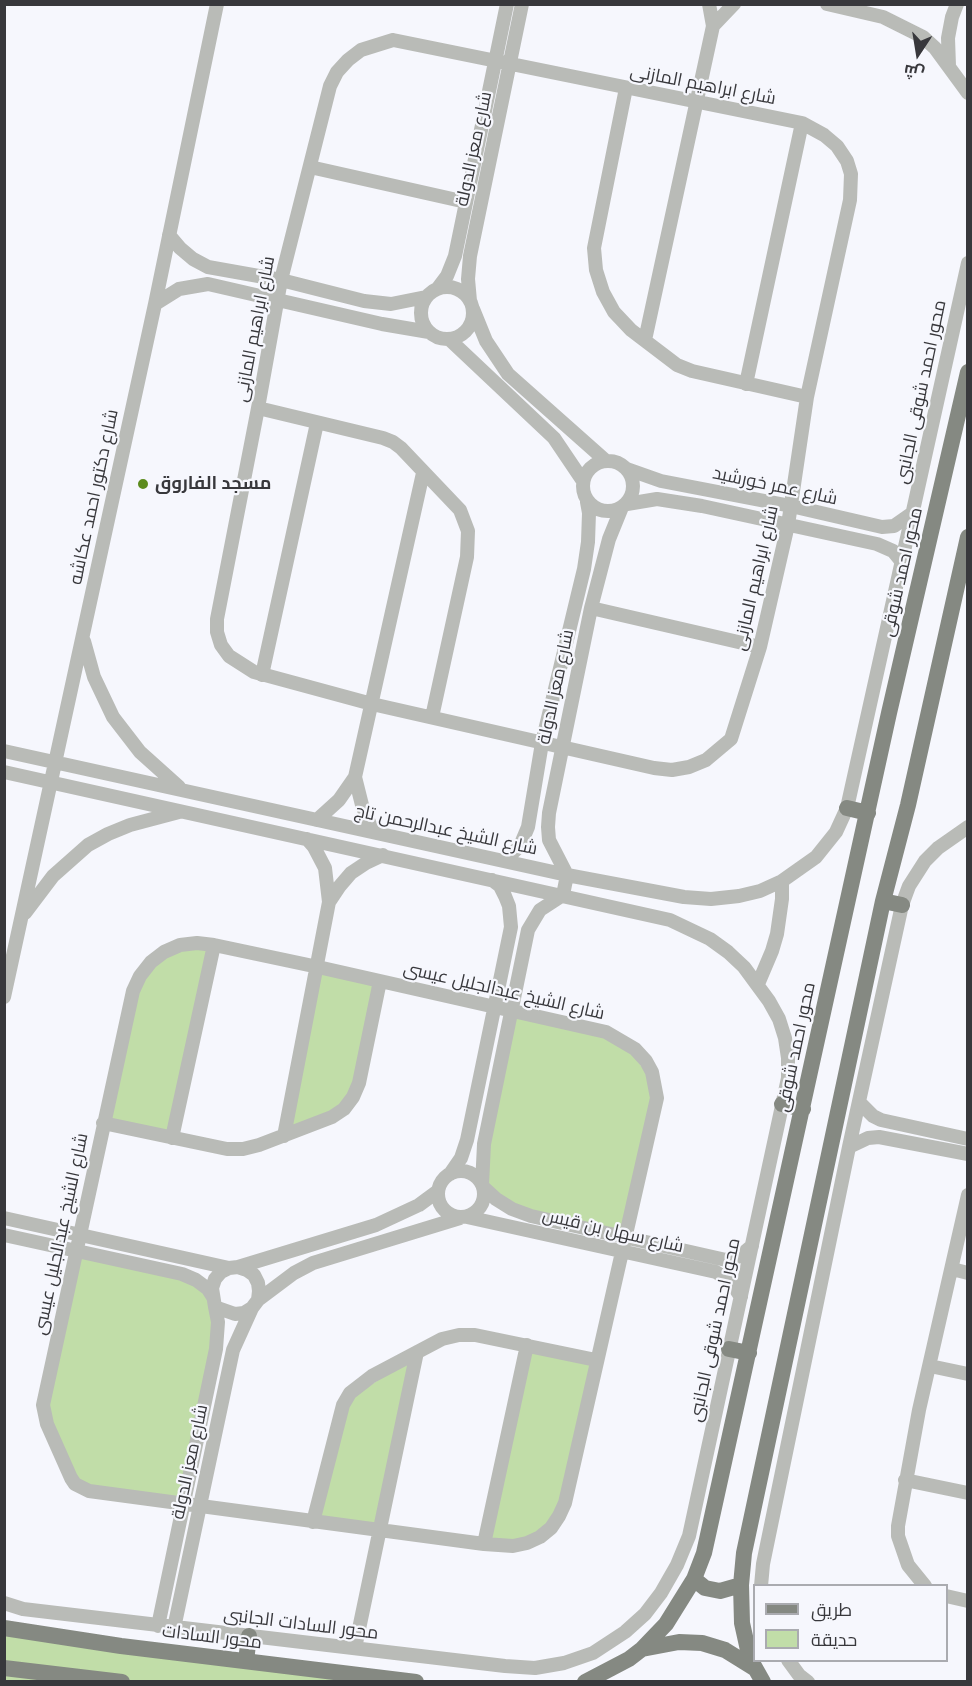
<!DOCTYPE html>
<meta charset="utf-8">
<style>
body{margin:0}
#map{position:relative;width:972px;height:1686px;overflow:hidden;background:#f6f7fd;font-family:Raleway,Cairo,sans-serif}
canvas{display:block}
.frame{position:absolute;inset:0;border:6px solid #38383c;pointer-events:none}
.legend{position:absolute;left:753px;top:1584px;width:195px;height:78px;box-sizing:border-box;background:#f6f7fd;border:2px solid #aaabb0;margin:0;padding:8px 10px;list-style:none;font-size:18px;color:#38383c}
.legend li{display:flex;align-items:center;gap:12px;height:30px}
.legend b{width:30px;border:2px solid #aaabb0}
.north{position:absolute;left:888px;top:24px;width:60px;height:60px;-webkit-text-stroke:4px #f6f7fd;paint-order:stroke;rotate:192deg;font-size:16px;font-weight:700;line-height:24px;text-align:center;color:#38383c}
.north::after{content:'';display:block;margin:auto;width:21px;height:27px;background:#38383c;clip-path:polygon(50% 0,100% 100%,50% 72%,0 100%)}
</style>
<div id="map">
<canvas width="972" height="1686"></canvas>
<div class="frame"></div>
<ul class="legend">
<li><b style="height:8px;background:#858982"></b>طريق</li>
<li><b style="height:16px;background:#c1dda8"></b>حديقة</li>
</ul>
<div class="north">ش</div>
</div>
<script>
const ctx = document.querySelector('canvas').getContext('2d');
ctx.lineJoin = 'round';
function paint(path, color) { ctx.fillStyle = color; ctx.fill(path, 'evenodd'); }
const shape = rows => new Path2D(rows.map(r => 'M' + r).join(''));
function trace(path, color, width, dash) { ctx.strokeStyle = color; ctx.lineWidth = width; ctx.lineCap = dash ? 'butt' : 'round'; ctx.setLineDash(dash || []); ctx.stroke(path); }
function drawText(font, color, halo, rows, align = 'center') {
  ctx.font = font + ' Raleway,Cairo,sans-serif'; ctx.lineWidth = 4.5; ctx.setLineDash([]); ctx.textBaseline = 'middle'; ctx.strokeStyle = halo; ctx.fillStyle = color; for (const [text, x, y, turn = 0] of rows) {
    ctx.save(); ctx.translate(x, y); ctx.rotate((+turn || 0) * Math.PI / 180); ctx.textAlign = isNaN(turn) ? turn : align; if (halo) ctx.strokeText(text, 0, 0); ctx.fillText(text, 0, 0); ctx.restore();
  }
}
const green = shape([
 [214,945,172,1138,103,1123,133,991,164,952],
 [318,967,380,981,359,1083,344,1109,284,1136],
 [511,1011,622,1041,656,1085,624,1237,496,1199,482,1171],
 [75,1250,182,1274,208,1289,218,1322,184,1504,82,1489,43,1405],
 [527,1345,596,1360,565,1503,540,1537,484,1544],
 [417,1352,380,1531,313,1522,343,1405],
 [4,1626,416,1681,122,1682,45,1673,45,1681,5,1681]
]);
const minor = shape([
 [827,4,883,17,923,37,935,48,968,93],
 [713,26,734,4],
 [393,40,802,123,824,135,837,146,847,161,851,174,850,200,807,397,788,525,760,647,731,739,706,760,689,767,672,770,654,768,372,704,254,672,229,656,221,645,217,632,217,619,258,408,281,280,330,86,337,72,348,60,361,50,393,40],
 [949,66,948,38,952,17,957,4],
 [626,88,594,248,596,270,603,292,614,312,631,330,677,365,692,371,807,397],
 [310,167,466,202],
 [169,235,180,248,193,259,208,267,281,280,364,301,391,304,426,297],
 '421 313a26 26 0 1 1 52 0a26 26 0 1 1-52 0Z',
 [438,288,447,276,455,256,507,4],
 [470,301,468,279,470,256,522,4],
 [155,304,179,289,208,284,382,324,429,332],
 [473,309,486,341,508,374,606,461],
 [449,339,554,438,583,481],
 [645,340,713,26,709,4],
 [746,384,802,123],
 [258,408,383,438,393,442,401,448,460,510,468,531,467,557,432,717],
 '583 486a25 25 0 1 1 50 0a25 25 0 1 1-50 0Z',
 [627,469,661,481,791,506,882,527,894,526,914,512],
 [627,504,657,499,702,506,877,544,893,551,902,562],
 [591,608,760,647],
 [84,641,94,677,113,717,140,752,179,787],
 [262,675,317,423],
 [4,751,567,875,684,897,711,899,739,896,760,891,782,881,816,857,836,832,847,808,968,263],
 [4,772,670,920,710,939,728,952,744,967,769,1001,779,1019,785,1038,788,1058,788,1078,689,1536,677,1565,661,1593,645,1614,625,1632,593,1653,564,1663,535,1668,505,1666,23,1609,4,1603],
 [355,777,362,805,373,832],
 [317,820,339,800,355,777,423,473],
 [504,861,520,846,528,827,542,743,584,569,588,542,589,513,587,502],
 [329,902,339,887,351,873,366,863,383,855],
 [25,913,53,876,88,845,108,834,130,825,179,812],
 [197,943,214,945,318,967,606,1032,635,1049,646,1061,652,1072,657,1098,565,1503,559,1516,551,1528,540,1537,527,1543,513,1546,484,1544,89,1491,75,1484,71,1478,47,1424,43,1405,133,991,140,976,151,962,164,952,180,945,197,943],
 [758,984,772,951,777,934,782,899,782,881],
 [4,997,155,304,217,4],
 [859,1102,873,1116,881,1120,968,1139],
 [103,1123,227,1149,243,1149,259,1145,332,1117,344,1109,353,1097,359,1083,380,981],
 [284,1136,329,902,325,868,314,847,307,839],
 [172,1138,214,945],
 [849,1147,868,1138,879,1137,968,1154],
 '438 1194a23 23 0 1 1 46 0a23 23 0 1 1-46 0Z',
 [450,1174,461,1158,467,1140,511,927,509,906,505,896,500,886,492,880],
 [482,1185,484,1144,528,930,540,910,563,895,567,875,549,840,548,827,549,813,591,608,609,539,622,507],
 [483,1187,496,1199,512,1209,531,1216,726,1260,740,1256,752,1246],
 [467,1217,716,1272,731,1282,741,1297],
 [4,1218,229,1268],
 [4,1235,182,1274,196,1280,208,1289,213,1297],
 [238,1267,376,1225,419,1205,438,1191],
 [238,1267,247,1270,254,1275,258,1283,259,1291,258,1300,252,1308,244,1313,235,1314,215,1307,212,1288,215,1279,221,1272,229,1268,238,1267],
 [952,1269,968,1273],
 [258,1300,294,1273,313,1263,460,1218],
 [930,1366,968,1374],
 [905,1480,968,1493],
 [313,1522,343,1405,350,1393,372,1376,442,1339,459,1335,475,1335,596,1360],
 [484,1544,527,1345],
 [761,1586,763,1564,849,1147,902,905,909,886,925,861,938,848,968,827],
 [925,1586,908,1565,898,1536,898,1526,919,1410,968,1195],
 [946,1596,968,1601],
 [158,1626,216,1349,218,1322,215,1307],
 [174,1628,233,1350,252,1308],
 [355,1648,417,1352],
 [788,1660,799,1675,808,1682]
]);
const major = shape([
 [847,808,868,813],
 [883,901,902,905],
 [782,1104,803,1109],
 [729,1349,749,1353],
 [694,1579,705,1588,720,1591,741,1585],
 [4,1628,121,1646,416,1682],
 [642,1649,679,1642,702,1643,725,1650,754,1668],
 [246,1661,249,1636],
 [4,1668,122,1682],
 [585,1682,629,1659,642,1649,666,1624,694,1579,704,1553,889,713,968,372],
 [763,1682,750,1659,742,1623,741,1585,744,1553,883,901,908,805,968,537]
]);
const markers = [
 [143,484,6,"#5c8b1d"]
];
const streetNames = [
 ["شارع ابراهيم المازنى",703,85,11],
 ["شارع معز الدولة",474,149,-78],
 ["شارع ابراهيم المازنى",255,329,-79],
 ["محور احمد شوقى الجانبى",921,392,-78],
 ["شارع عمر خورشيد",775,486,12],
 ["شارع دكتور احمد عكاشه",94,497,-78],
 ["محور احمد شوقى",902,572,-77],
 ["شارع ابراهيم المازنى",756,578,-77],
 ["شارع معز الدولة",556,687,-78],
 ["شارع الشيخ عبدالرحمن تاج",446,830,12],
 ["شارع الشيخ عبدالجليل عيسى",504,991,13],
 ["محور احمد شوقى",796,1047,-78],
 ["شارع سهل بن قيس",613,1231,13],
 ["شارع الشيخ عبدالجليل عيسى",61,1234,-78],
 ["محور احمد شوقى الجانبى",715,1330,-78],
 ["شارع معز الدولة",190,1462,-78],
 ["محور السادات الجانبى",301,1624,7],
 ["محور السادات",212,1637,7]
];
const poiNames = [
 ["مسجد الفاروق",155,484]
];
paint(green, '#c1dda8');
trace(minor, '#b9bbb7', 14);
trace(major, '#858982', 16);
for (const [x, y, r, color] of markers) { const dot = new Path2D(); dot.arc(x, y, r, 0, 2 * Math.PI); ctx.fillStyle = color; ctx.fill(dot); trace(dot, '#f6f7fd', 2); }
drawText('18px', '#38383c', '#f6f7fd', streetNames);
drawText('bold 18px', '#38383c', '#f6f7fd', poiNames, 'left');
</script>
